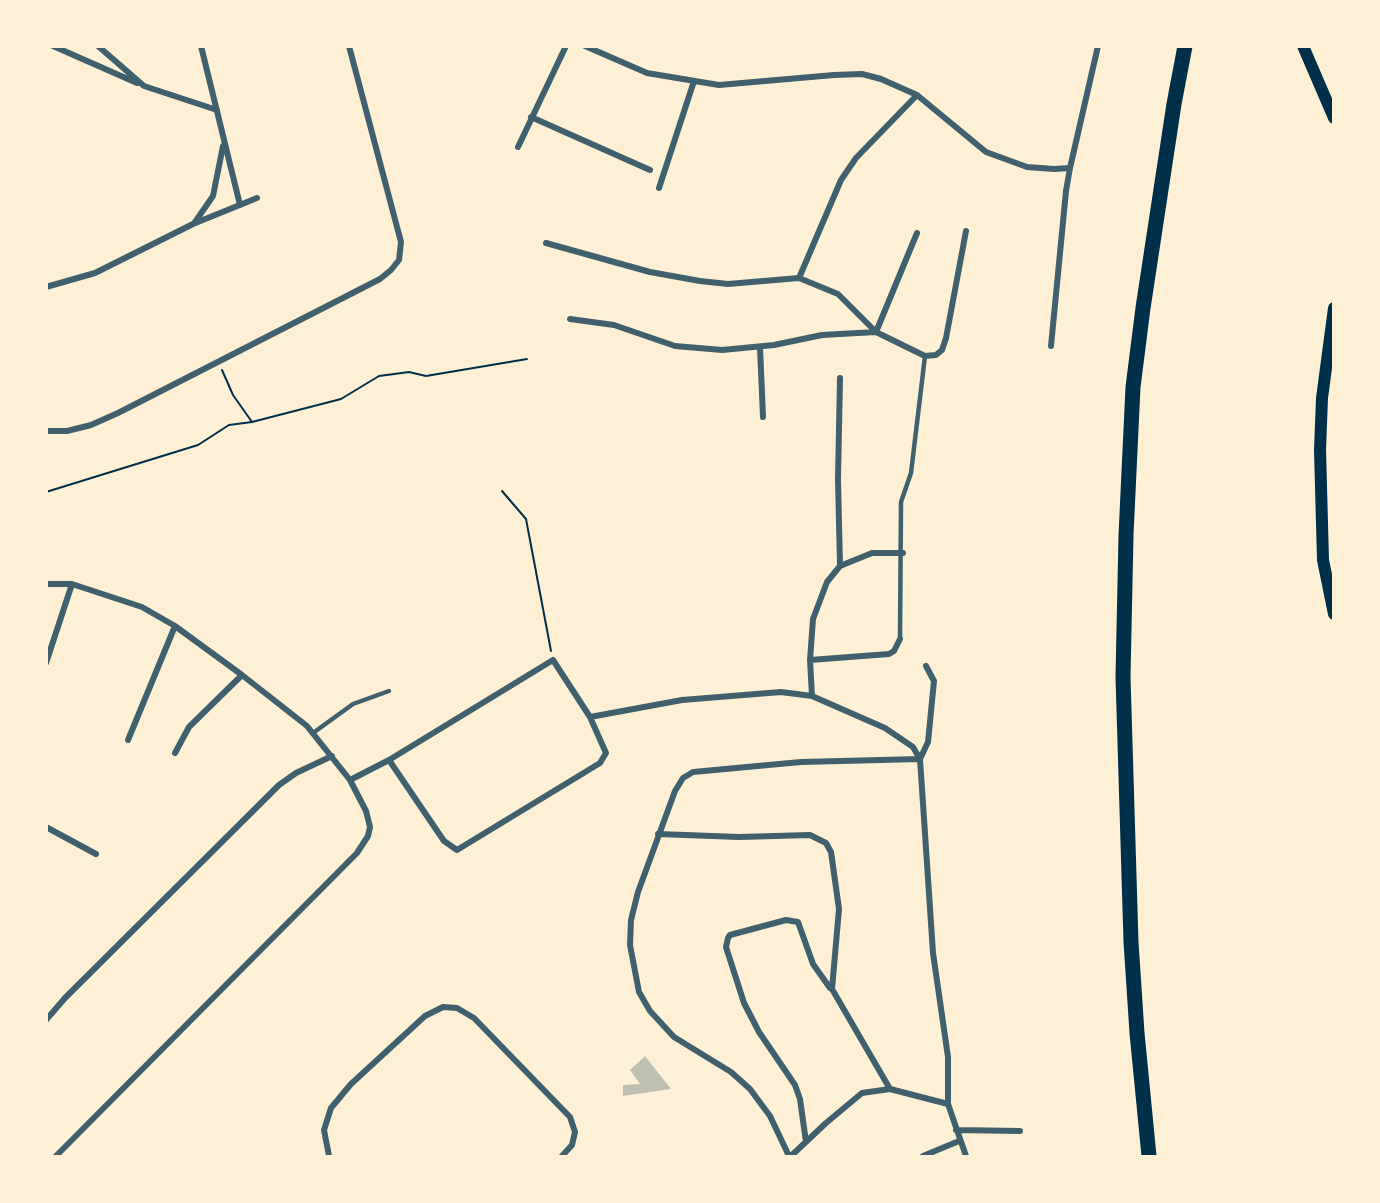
<!DOCTYPE html>
<style>
body{margin:0}
#map{position:relative;width:1380px;height:1203px;overflow:hidden;background:#fdf0d5;font-family:"DM Sans",sans-serif}
canvas{display:block}
.frame{position:absolute;inset:0;border:48px solid #fdf0d5;pointer-events:none}
</style>
<div id="map">
<canvas width="1380" height="1203"></canvas>
<div class="frame"></div>
</div>
<script>
const ctx = document.querySelector('canvas').getContext('2d');
ctx.lineJoin = 'round';
function paint(path, color) { ctx.fillStyle = color; ctx.fill(path, 'evenodd'); }
const shape = rows => new Path2D(rows.map(r => 'M' + r).join(''));
function trace(path, color, width, dash) { ctx.strokeStyle = color; ctx.lineWidth = width; ctx.lineCap = dash ? 'butt' : 'round'; ctx.setLineDash(dash || []); ctx.stroke(path); }
const building = shape([
 [645,1056,671,1089,623,1096,623,1085,640,1084,630,1070]
]);
const path = shape([
 [222,370,233,395,252,422],
 [502,491,526,519,551,651],
 [46,492,198,445,229,425,252,422,341,399,379,376,409,372,426,376,527,359]
]);
const service = shape([
 [900,639,901,502,911,473,925,356],
 [313,733,353,704,389,691]
]);
const minor = shape([
 [53,46,137,83],
 [98,46,144,86,217,110],
 [201,46,240,205],
 [585,46,647,73,719,85,834,75,862,74,881,79,917,95,986,152,1027,167,1054,169,1070,168,1098,46],
 [531,117,650,170],
 [518,147,566,46],
 [659,188,694,81],
 [195,222,213,196,223,146],
 [546,243,650,272,700,281,728,284,799,278,838,294,876,332,925,356,936,355,942,350,946,338,966,231],
 [799,278,841,180,856,158,917,95],
 [46,287,95,273,193,224,257,198],
 [570,319,614,325,675,346,722,350,774,345,822,335,876,332,917,233],
 [1051,346,1066,191,1070,168],
 [760,347,763,417],
 [46,431,67,431,91,425,118,413,380,279,391,270,399,260,401,242,349,46],
 [840,566,872,553,903,553],
 [46,584,72,584,142,607,175,626,242,675,307,726,350,780,366,811,370,827,368,836,357,853,56,1156],
 [810,660,889,654,894,651,900,639],
 [46,663,72,584],
 [812,696,810,660,813,619,827,582,840,566,838,479,840,378],
 [590,717,682,700,781,692,812,696,885,728,913,747,920,759,933,953,948,1057,948,1104,966,1156],
 [128,740,175,626],
 [175,753,189,727,242,675],
 [350,780,389,760,553,660,590,717,606,753,600,763,457,850,444,841,389,760],
 [46,827,96,854],
 [658,834,739,837,810,835,826,843,831,852,839,909,832,989,890,1089],
 [46,1020,65,998,279,785,296,773,332,756],
 [956,1130,1020,1131],
 [806,1142,800,1099,795,1085,759,1032,744,1003,726,947,728,938,730,935,786,920,798,922,813,964,830,988],
 [329,1156,324,1130,331,1108,351,1084,425,1016,443,1007,457,1008,474,1018,570,1117,575,1132,572,1145,562,1156],
 [789,1156,770,1116,750,1089,731,1072,674,1037,650,1011,639,992,630,945,631,920,638,892,675,791,683,778,693,772,801,762,920,759,928,742,934,681,926,666],
 [791,1156,826,1123,862,1093,890,1089,948,1104],
 [923,1156,959,1141]
]);
const secondary = shape([
 [1303,46,1334,118],
 [1334,308,1322,398,1320,450,1323,560,1334,614]
]);
const motorway = shape([
 [1149,1156,1137,1033,1131,942,1123,677,1126,535,1133,387,1143,308,1174,104,1185,46]
]);
paint(building, '#bec0b2');
trace(path, '#003049', 2);
trace(service, '#3f606c', 4.5);
trace(minor, '#3f606c', 6);
trace(secondary, '#003049', 12);
trace(motorway, '#003049', 15);
</script>
